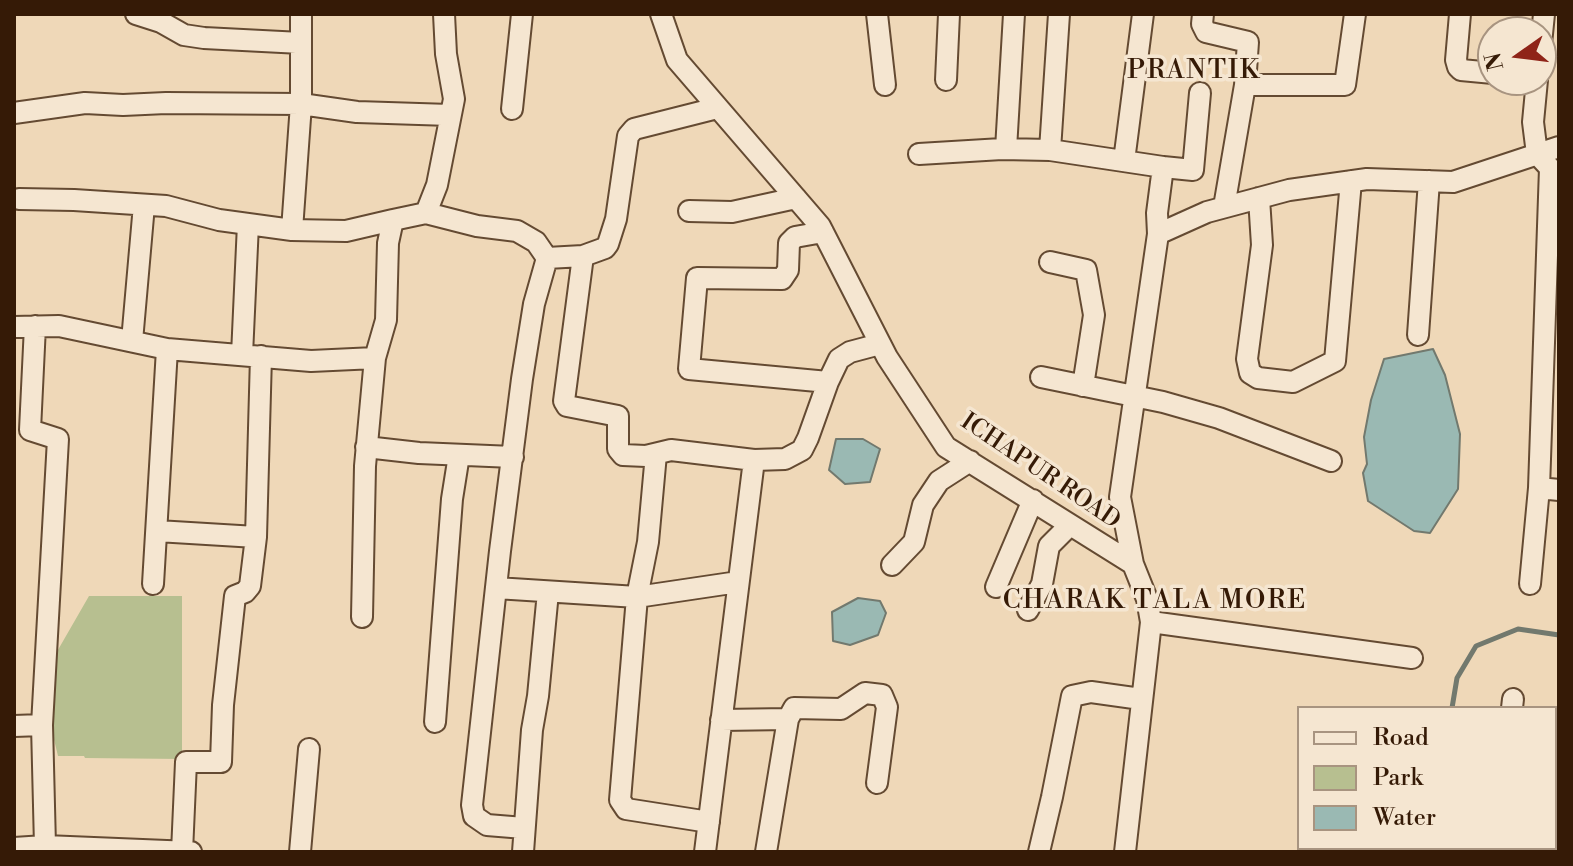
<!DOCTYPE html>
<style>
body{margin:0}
#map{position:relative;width:1573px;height:866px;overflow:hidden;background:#efd8b8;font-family:"Libre Bodoni",serif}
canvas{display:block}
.frame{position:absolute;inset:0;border:16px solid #351a06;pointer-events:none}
.legend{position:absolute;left:1297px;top:706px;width:260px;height:144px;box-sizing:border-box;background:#f5e6d1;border:2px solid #a89480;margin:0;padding:10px 14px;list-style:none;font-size:24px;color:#351a06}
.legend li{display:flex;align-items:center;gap:16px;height:40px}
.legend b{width:40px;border:2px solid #a89480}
.north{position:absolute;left:1477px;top:16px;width:80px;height:80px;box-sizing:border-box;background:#f5e6d1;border:2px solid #a89480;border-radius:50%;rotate:256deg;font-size:22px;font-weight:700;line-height:32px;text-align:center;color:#351a06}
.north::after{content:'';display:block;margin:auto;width:28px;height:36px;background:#8f2418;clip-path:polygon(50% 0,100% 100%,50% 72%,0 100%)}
</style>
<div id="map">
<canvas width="1573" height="866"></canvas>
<div class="frame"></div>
<ul class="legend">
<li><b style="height:10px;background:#f5e6d1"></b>Road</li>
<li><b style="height:22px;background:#b7bf90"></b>Park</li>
<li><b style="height:22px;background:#9ab9b3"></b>Water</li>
</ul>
<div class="north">N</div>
</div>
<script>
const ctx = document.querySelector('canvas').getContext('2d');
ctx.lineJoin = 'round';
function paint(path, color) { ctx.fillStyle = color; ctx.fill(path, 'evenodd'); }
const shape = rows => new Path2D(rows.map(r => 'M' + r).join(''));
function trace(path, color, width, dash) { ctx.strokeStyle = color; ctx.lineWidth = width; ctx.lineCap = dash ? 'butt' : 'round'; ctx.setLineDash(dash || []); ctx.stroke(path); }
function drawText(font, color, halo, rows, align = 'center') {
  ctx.font = font + ' "Libre Bodoni",serif'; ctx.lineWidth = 7; ctx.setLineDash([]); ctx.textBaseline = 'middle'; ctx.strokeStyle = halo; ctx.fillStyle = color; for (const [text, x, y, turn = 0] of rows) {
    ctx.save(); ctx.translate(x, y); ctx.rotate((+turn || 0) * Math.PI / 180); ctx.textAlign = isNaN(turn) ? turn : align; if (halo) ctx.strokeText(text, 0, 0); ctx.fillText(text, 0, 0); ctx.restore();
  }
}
const green = shape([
 [89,596,182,596,182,759,85,758,84,756,58,756,50,723,51,662]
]);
const water = shape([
 [1433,349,1445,375,1460,434,1458,489,1430,533,1414,531,1368,501,1363,473,1367,464,1364,437,1371,400,1384,359,1433,349],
 [836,439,863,439,880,449,870,482,845,484,829,470,836,439],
 [858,598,880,601,886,613,878,635,850,645,833,641,832,612,858,598]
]);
const stream = shape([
 [1452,708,1457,678,1476,646,1518,629,1559,635],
 [1417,852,1419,848]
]);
const minor = shape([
 [136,14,161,22,184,35,204,38,301,43],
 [661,14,677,60,820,226,887,357,946,447,1133,564],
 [877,14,885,85],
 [1059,14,1050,150,1163,167,1157,213,1158,234],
 [1203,14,1202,24,1206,32,1248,42,1245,85],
 [1460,14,1456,60,1458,67,1461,70,1493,73],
 [1541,44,1544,14],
 [946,80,949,14],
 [512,109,522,14],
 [14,113,85,103,123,105,166,103,301,104,357,112,450,115],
 [1006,149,1014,14],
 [919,154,1002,149,1050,150],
 [1124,161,1143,14],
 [1163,167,1193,170,1200,93],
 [1259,198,1262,245,1247,359,1250,373,1258,378,1293,382,1335,361,1351,181],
 [19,199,74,200,166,206,219,220,292,230,346,231,393,220],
 [1224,207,1245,85,1345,85,1355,14],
 [689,211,732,212,796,198],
 [426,213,477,226,517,231,536,242,547,258,534,304,522,379,500,551,472,805,474,816,487,825,524,828],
 [292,230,301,104,301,14],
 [823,232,795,237,789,243,788,270,782,279,697,278,689,369,828,382],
 [583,256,564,401,567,406,618,416,618,449,623,455,646,456,671,450,754,460,785,459,802,450,808,438,828,382,839,359,850,352,880,344],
 [547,258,583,256,605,248,608,244,616,219,628,136,634,129,717,108],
 [1050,262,1086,270,1094,315,1083,386],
 [35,326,30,430,58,439,42,725,45,846],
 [14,327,59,326,167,349,311,361,375,358],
 [1418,335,1429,181],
 [132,341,144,205],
 [242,355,248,224],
 [1041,377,1163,402,1219,418,1331,461],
 [366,447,419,453,513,457],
 [656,454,648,542,637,597,620,800,626,809,709,822],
 [1539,488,1559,490],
 [157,531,256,537],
 [892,565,914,542,923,505,939,481,970,461],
 [153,584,167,349],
 [1530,584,1539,488,1550,168,1537,154,1533,122,1537,80],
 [996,587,1033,500],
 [496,588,637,597,738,582],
 [1028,610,1042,584,1049,546,1070,525],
 [362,617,365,466,375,358,386,320,388,243,393,220,426,213,437,185,454,99,446,54,444,14],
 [1151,622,1412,658],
 [1512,708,1513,699],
 [721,720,788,719],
 [435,722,452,499,459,455],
 [14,726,42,725],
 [1555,812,1559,813],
 [14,848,45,846,191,852],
 [182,852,186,762,221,762,223,705,235,596,245,592,250,586,256,537,261,356],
 [300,852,309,749],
 [523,852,532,730,538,696,548,592],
 [705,852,754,460],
 [766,852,788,719,794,708,841,709,865,693,882,695,887,707,877,783],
 [1039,852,1052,797,1072,696,1091,692,1141,699],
 [1125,852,1151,622,1147,599,1133,564,1120,497,1158,234,1207,212,1289,190,1367,179,1453,182,1559,147]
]);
const streetNames = [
 ["ICHAPUR ROAD",1040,472,34]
];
const neighbourhoodNames = [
 ["PRANTIK",1194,72],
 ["CHARAK TALA MORE",1155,602]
];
paint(green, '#b7bf90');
paint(water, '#9ab9b3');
trace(water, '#72796e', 2);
trace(stream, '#72796e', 5);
trace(minor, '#644a32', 24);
trace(minor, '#f5e6d1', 20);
drawText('24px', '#351a06', '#f5e6d1', streetNames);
ctx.letterSpacing = '2px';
drawText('26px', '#351a06', '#f5e6d1', neighbourhoodNames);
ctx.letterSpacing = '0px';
</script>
